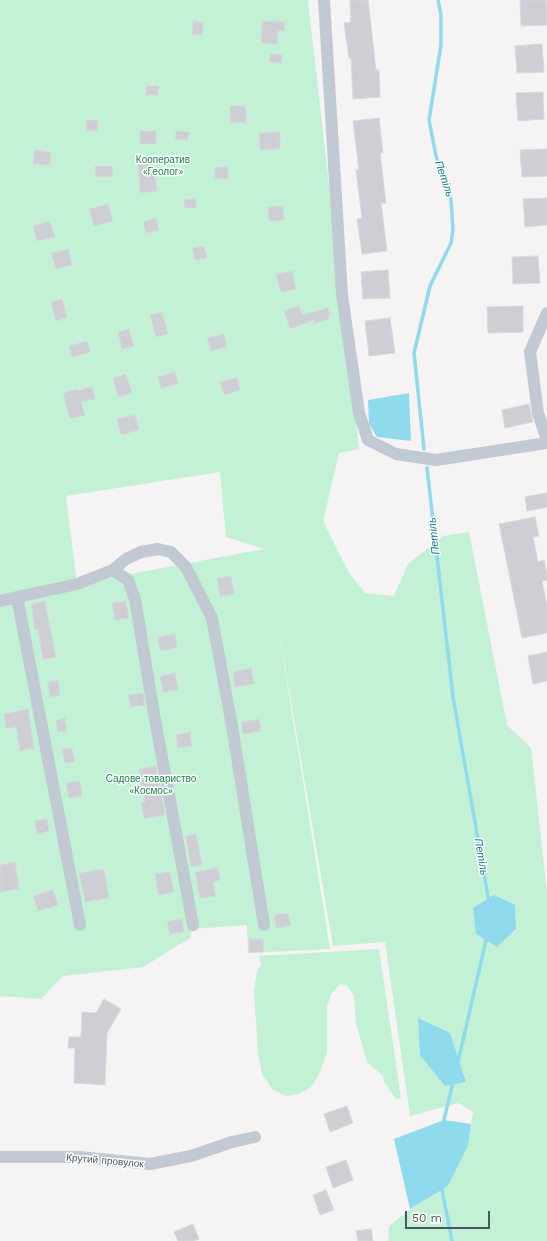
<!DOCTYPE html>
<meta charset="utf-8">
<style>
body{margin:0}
#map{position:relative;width:547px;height:1241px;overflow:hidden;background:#f5f3f3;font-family:"Work Sans",sans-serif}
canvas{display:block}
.scale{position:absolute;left:405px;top:1211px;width:85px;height:18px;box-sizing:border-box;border:2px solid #4a5661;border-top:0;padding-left:5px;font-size:12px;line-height:14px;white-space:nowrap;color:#4a5661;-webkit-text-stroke:3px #fff;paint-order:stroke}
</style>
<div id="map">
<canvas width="547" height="1241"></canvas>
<div class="scale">50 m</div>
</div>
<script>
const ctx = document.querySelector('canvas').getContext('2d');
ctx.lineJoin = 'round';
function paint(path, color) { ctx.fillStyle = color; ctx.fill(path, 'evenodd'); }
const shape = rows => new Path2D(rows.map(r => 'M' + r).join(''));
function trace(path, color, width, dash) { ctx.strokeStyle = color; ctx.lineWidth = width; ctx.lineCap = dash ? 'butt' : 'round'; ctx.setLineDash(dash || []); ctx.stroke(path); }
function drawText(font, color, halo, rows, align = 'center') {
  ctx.font = font + ' "Work Sans",sans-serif'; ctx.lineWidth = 3; ctx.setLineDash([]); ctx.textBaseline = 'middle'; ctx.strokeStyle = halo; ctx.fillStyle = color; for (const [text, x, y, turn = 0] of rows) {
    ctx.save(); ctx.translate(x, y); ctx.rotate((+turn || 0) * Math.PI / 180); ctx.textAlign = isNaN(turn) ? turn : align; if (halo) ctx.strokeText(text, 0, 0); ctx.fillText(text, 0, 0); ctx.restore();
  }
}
const green = shape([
 [0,0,308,0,359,449,339,453,323,521,349,573,365,593,394,596,408,564,443,536,469,532,507,725,531,748,547,893,547,1241,388,1241,389,1226,411,1209,448,1185,468,1146,473,1112,458,1103,410,1116,385,942,333,946,277,620,330,949,248,953,247,925,192,929,190,938,143,967,63,976,41,999,0,996],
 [220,472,226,537,264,549,77,584,66,496],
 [379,949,401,1098,396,1099,384,1082,383,1076,367,1062,356,1023,354,996,347,985,340,984,331,994,327,1007,327,1053,318,1076,311,1087,299,1094,286,1096,273,1090,262,1074,258,1053,254,991,257,971,261,965,259,956]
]);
const water = shape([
 [409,393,411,441,377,437,369,424,368,400],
 [494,895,515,905,516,929,497,947,476,934,473,908],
 [418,1018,450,1033,466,1082,445,1086,420,1055],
 [444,1120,471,1124,468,1146,448,1186,410,1209,394,1139]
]);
const stream = shape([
 [424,449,414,353,430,286,451,243,453,230,451,200,436,156,429,120,441,45,441,15,438,0],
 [427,468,453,697,489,902],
 [458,1062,487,936],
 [443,1124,453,1082],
 [441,1185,452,1241]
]);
const building = shape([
 [350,0,368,0,376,70,379,70,380,97,353,99,351,58,349,58,344,23,351,22,350,0],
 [520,0,546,0,547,25,521,26,520,0],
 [193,21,203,22,203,35,192,35,193,21],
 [262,21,285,22,284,31,278,31,277,44,261,43,262,21],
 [542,44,544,72,517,73,515,46,542,44],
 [270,54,282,55,282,63,269,62,270,54],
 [146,86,159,86,158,95,146,95,146,86],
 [543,92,544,119,518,121,516,93,543,92],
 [230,106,246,106,246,123,230,123,230,106],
 [379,118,383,153,380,153,386,203,381,203,387,251,362,254,357,219,362,218,356,170,359,170,353,121,379,118],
 [86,120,98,120,98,131,86,131,86,120],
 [140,131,156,131,156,144,140,144,140,131],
 [176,131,189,132,188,140,175,139,176,131],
 [280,132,280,149,260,150,259,133,280,132],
 [547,149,547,176,522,177,520,150,547,149],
 [35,150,51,152,50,165,33,164,35,150],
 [153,163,157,191,140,193,138,164,153,163],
 [95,166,112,166,113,177,96,177,95,166],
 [215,167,228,167,228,179,215,179,215,167],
 [547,198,547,225,525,227,523,199,547,198],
 [184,199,196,199,196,208,184,208,184,199],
 [108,204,113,221,94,226,89,209,108,204],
 [283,206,284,220,269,221,268,207,283,206],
 [156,218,159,230,146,233,143,222,156,218],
 [50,221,55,237,37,241,33,226,50,221],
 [204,246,207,258,195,260,192,248,204,246],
 [68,249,72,265,56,269,51,253,68,249],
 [538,256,540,283,513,284,512,257,538,256],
 [388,270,390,298,363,299,361,272,388,270],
 [292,271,296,289,281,292,276,274,292,271],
 [62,299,67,318,56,321,51,302,62,299],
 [299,306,302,315,328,308,330,315,328,315,329,319,314,323,314,320,290,329,284,311,299,306],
 [523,306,523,332,488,333,487,307,523,306],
 [162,312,168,334,156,337,150,315,162,312],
 [390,318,395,353,369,356,365,321,390,318],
 [129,329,134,346,122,349,118,332,129,329],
 [224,334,227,347,211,351,207,338,224,334],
 [87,341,90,352,72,357,69,346,87,341],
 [175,372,178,384,161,388,158,377,175,372],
 [126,374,132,393,118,397,113,378,126,374],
 [237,378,240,390,224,395,220,382,237,378],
 [92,387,95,399,81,402,85,415,70,419,63,393,78,389,78,391,92,387],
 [529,404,533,422,505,428,502,410,529,404],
 [135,415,139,430,121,435,117,419,135,415],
 [547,493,547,507,527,511,525,497,547,493],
 [535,517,539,536,533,537,538,562,544,560,547,575,547,580,542,581,547,606,547,633,522,638,499,524,535,517],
 [231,576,234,594,220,596,217,578,231,576],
 [45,601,56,657,43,660,38,629,35,630,31,604,45,601],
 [126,601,129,618,115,620,112,603,126,601],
 [175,634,177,648,160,651,158,637,175,634],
 [547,652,547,681,533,684,528,656,547,652],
 [251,668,254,684,235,687,233,672,251,668],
 [175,673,178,690,163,692,160,676,175,673],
 [58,680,60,695,50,697,48,682,58,680],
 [143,693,145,705,130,707,128,695,143,693],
 [28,709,34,748,20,751,16,727,6,729,4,714,28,709],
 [65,718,67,731,58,732,56,720,65,718],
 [259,719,261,731,243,734,241,722,259,719],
 [190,732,192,746,178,748,176,735,190,732],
 [72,748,75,762,65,763,62,749,72,748],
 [156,766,165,815,144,819,141,802,145,802,139,769,156,766],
 [80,781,82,796,69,798,66,783,80,781],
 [47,819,49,831,37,834,35,821,47,819],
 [196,834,202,865,191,867,186,836,196,834],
 [15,862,19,889,0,892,0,865,15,862],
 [218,868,220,880,213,882,216,896,200,898,195,872,218,868],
 [104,869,109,898,85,902,79,873,104,869],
 [170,872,174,892,158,895,155,874,170,872],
 [53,890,58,905,38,911,33,896,53,890],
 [288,913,291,926,276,928,274,915,288,913],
 [182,919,184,932,170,934,167,922,182,919],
 [249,939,263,939,264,952,249,952,249,939],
 [104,999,121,1009,107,1033,105,1085,74,1083,75,1048,68,1048,69,1037,81,1037,82,1012,96,1013,104,999],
 [347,1106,353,1123,330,1132,324,1114,347,1106],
 [346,1160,353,1180,333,1188,326,1167,346,1160],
 [326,1190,334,1210,320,1215,313,1195,326,1190],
 [193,1224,199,1239,193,1241,178,1241,174,1232,193,1224],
 [371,1229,373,1241,358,1241,356,1231,371,1229]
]);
const street = shape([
 [324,0,342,295,359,413,368,440,396,454,436,460,547,443],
 [547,313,530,352,538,413,547,440],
 [113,570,126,559,141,552,158,549,171,552,186,567,212,618,232,726,264,925],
 [17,597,80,925],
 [0,601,77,584,113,570,128,580,135,599,154,714,193,925],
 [0,1157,80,1157,150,1164,191,1156,232,1142,255,1137]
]);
const parkNames = [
 ["Кооператив",163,160],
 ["«Геолог»",163,172],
 ["Садове товариство",151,779],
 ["«Космос»",151,791]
];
const streetNames = [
 ["Крутий провулок",105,1161,5]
];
const waterNames = [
 ["Петіль",444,179,71],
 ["Петіль",434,536,-96],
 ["Петіль",481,857,80]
];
paint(green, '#c3f1d5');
paint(water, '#90daee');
trace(stream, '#90daee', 3.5);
paint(building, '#cdcfd5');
trace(building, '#d7d9de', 1);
trace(street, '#c1cad2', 12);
drawText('10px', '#17864f', '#fff', parkNames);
drawText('10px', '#4a5661', '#fff', streetNames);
drawText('italic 11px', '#0c7c9b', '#fff', waterNames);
</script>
